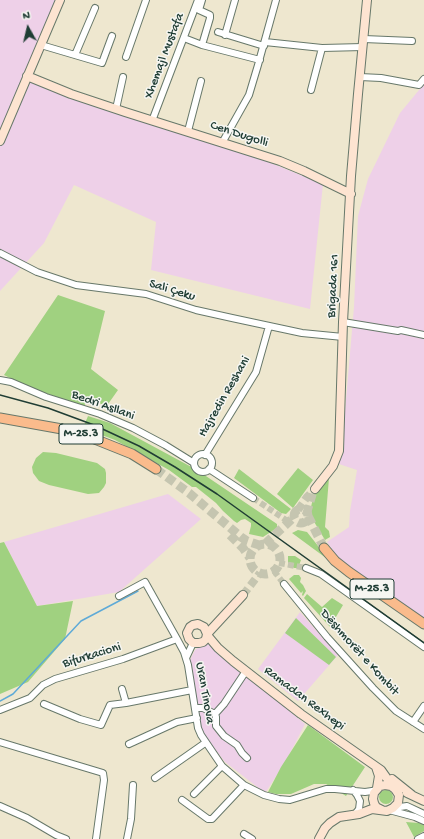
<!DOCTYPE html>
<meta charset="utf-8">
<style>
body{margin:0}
#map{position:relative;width:424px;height:839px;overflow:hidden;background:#eee7cf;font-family:"Gochi Hand",sans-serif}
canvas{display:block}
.north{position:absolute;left:8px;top:8px;width:40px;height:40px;-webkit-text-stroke:3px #f6f6f2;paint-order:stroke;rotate:352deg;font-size:11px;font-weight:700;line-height:16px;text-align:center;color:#1f3d34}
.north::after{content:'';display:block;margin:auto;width:14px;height:18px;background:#1f3d34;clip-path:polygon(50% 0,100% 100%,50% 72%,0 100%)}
</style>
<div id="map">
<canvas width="424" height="839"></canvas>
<div class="north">N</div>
</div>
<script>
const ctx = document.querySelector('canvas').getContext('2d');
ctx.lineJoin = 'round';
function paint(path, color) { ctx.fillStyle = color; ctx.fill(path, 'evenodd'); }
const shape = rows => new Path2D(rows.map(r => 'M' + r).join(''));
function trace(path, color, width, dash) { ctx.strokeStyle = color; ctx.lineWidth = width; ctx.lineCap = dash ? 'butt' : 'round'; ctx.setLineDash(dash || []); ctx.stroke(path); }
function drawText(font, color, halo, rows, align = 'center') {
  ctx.font = font + ' "Gochi Hand",sans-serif'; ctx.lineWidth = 3; ctx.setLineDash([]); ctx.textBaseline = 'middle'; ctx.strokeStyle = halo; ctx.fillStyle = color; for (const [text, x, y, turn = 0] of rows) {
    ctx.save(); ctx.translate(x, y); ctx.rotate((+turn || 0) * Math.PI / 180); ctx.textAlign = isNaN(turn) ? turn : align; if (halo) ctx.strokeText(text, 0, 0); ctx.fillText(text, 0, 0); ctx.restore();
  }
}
const built = shape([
 [0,0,56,0,23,76,241,151,323,184,310,309,151,270,156,222,74,185,44,243,0,291],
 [424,84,424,622,341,563,327,542,349,527,350,511,357,470,339,464,337,463,342,446,354,307,358,216,368,179,400,113],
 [168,494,201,519,119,592,37,606,4,542],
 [300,612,338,655,298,701,258,669],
 [206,642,305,724,285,763,265,793,225,762,203,734,197,714,187,666,195,650]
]);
const green = shape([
 [58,295,105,311,91,369,118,390,106,407,90,397,84,406,30,388,4,375],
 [88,416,110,423,197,470,277,524,277,528,263,537,249,534,251,526,251,523,245,519,241,520,237,523,234,521,223,511,216,503,196,487,192,487,169,470,115,440,83,428],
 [43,452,56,453,97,463,105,469,106,473,106,483,104,487,99,493,88,494,49,485,39,481,33,473,32,467,36,458],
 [298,468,313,480,293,508,277,494],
 [239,469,291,509,286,514,281,513,234,478],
 [329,478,325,527,329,531,330,537,325,540,310,515,311,507,314,494],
 [298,530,307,532,330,561,292,533],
 [4,542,37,606,73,601,65,639,28,682,0,694,0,543],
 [288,556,295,556,301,560,298,568,294,568,289,564,288,562],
 [294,575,299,575,301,578,300,582,303,585,306,591,303,596,302,595,303,591,301,593,289,579],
 [307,594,322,607,332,598,343,605,330,627,304,598],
 [296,618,336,657,329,665,285,633],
 [308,725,365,767,346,796,326,784,314,784,291,794,276,794,268,792,281,767],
 '379 797a7 7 0 1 1 14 0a7 7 0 1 1-14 0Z',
 [406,822,419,823,424,825,424,831,414,837]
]);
const stream = shape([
 [0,701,13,694,81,621,138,591]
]);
const streetTunnel = shape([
 [253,498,289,522],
 [279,563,306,568],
 [274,571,284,584]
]);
const secondaryTunnel = shape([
 [298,510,307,497,315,489],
 [307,513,313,493],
 [243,595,260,573]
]);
const primaryTunnel = shape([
 [156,469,189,493,241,537,247,541,259,545],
 '294 516a7 7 0 1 1 14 0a7 7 0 1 1-14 0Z',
 [308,516,324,548],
 [230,535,243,548,250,558],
 [265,544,294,517],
 '250 559a15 15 0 1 1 30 0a15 15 0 1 1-30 0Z'
]);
const street = shape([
 [202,0,199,10,210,15,210,18,202,45,260,60],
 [218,32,264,46],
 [225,35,235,0],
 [184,38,202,45],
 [364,39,412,41],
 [265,42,322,48],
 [41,45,102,63,112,36],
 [75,55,95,8],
 [126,57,146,0],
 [360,77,381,78,419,85,424,79],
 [311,90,322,48,363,47],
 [116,109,123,77],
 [152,121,198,0],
 [188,131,201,81],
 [222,143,249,95,258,65,276,0],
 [0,253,37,272,76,285,146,294,196,310,232,318,302,333,343,337],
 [343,322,398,331,401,330,424,335],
 [0,380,11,382,46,397,100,414,133,428,165,445,194,463],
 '194 463a9 9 0 1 1 18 0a9 9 0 1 1-18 0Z',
 [205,455,256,372,269,326],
 [209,469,253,498],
 [306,568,321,574,424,647],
 [284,584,327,637,373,688,396,711,424,729],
 [119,596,145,582,177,639],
 [186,658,193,643],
 [122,689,126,703],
 [44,704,80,719,101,725,110,705,126,703,192,690],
 [195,708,203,708,215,714,216,717,216,726,224,736,237,745,242,753,247,758],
 [0,710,30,698,43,685,55,679,123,659,177,639,184,652,188,665,198,728,201,735,222,766,244,785,264,795,279,799,290,800,326,789,335,789,365,792,372,791,375,790],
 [215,714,224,704,246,671],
 [413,722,424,706],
 [0,742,103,773,104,780,96,839],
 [129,744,177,722,197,718],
 [155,778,205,743],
 [353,790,357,795,360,801,359,809,355,814],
 [194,794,222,766],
 [182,800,208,819,212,819,244,785],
 [0,806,27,818,56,835,66,839],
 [393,808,407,806,424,814],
 [389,810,415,817,424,821],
 [244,834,252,839],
 [127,839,131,819,133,785],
 [418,839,424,836]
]);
const secondary = shape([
 [27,76,71,94,125,112,280,161,304,171,351,194],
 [0,141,60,0],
 [315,489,333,466,339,451,343,322,351,176,358,94,367,0],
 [207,634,204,627,198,624,193,625,190,627,187,633,189,639,193,643,199,643,203,642,206,639,207,634,243,595],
 [207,635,218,648,233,661,301,714,381,770,393,787],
 [376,767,379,776,377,788],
 [392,779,412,795],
 [407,793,424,801],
 [319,839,325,828,330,823,339,817,359,814,372,809,387,811,393,808,398,803,399,795,395,789,391,786,385,785,380,786,374,793,373,799,374,803,376,807,382,810]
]);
const primary = shape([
 [0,418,62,429,92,438,132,454,156,469],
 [324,548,335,561,349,572,424,624]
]);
const rail = shape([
 [0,395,48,408,94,425,139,446,175,467,217,494,424,643]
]);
const shields = [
 [81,434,44],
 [372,589,44]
];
const shieldNames = [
 ["M-25.3",81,434],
 ["M-25.3",372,589]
];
const streetNames = [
 ["Xhemajl Mustafa",165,56,-69],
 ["Cen Dugolli",239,135,18],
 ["Brigada 161",334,286,-87],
 ["Sali Çeku",172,291,17],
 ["Hajredin Reshani",225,397,-60],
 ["Bedri Asllani",103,406,20],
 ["Dëshmorët e Kombit",359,653,48],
 ["Bifurkacioni",92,656,-17],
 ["Uran Tinova",204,693,80],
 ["Ramadan Rexhepi",304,699,37]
];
paint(built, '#eed0e8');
paint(green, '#a0d180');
trace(stream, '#5eaad7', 1.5);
trace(streetTunnel, '#c5c5b0', 6, [6, 3]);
trace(secondaryTunnel, '#c5c5b0', 8, [8, 4]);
trace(primaryTunnel, '#c5c5b0', 9, [9, 4.5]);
trace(street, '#67786a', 8);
trace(secondary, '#67786a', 10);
trace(primary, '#67786a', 11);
trace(street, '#fff', 6);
trace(secondary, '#fde4d1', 8);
trace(primary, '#fabb8c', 9);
trace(rail, '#1f3d34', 1.5);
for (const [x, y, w] of shields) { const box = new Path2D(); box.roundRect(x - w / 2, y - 10, w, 20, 3); ctx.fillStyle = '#f6f6f2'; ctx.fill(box); trace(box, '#1f3d34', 1); }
drawText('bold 12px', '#1f3d34', null, shieldNames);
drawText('13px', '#1f3d34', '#f6f6f2', streetNames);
</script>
